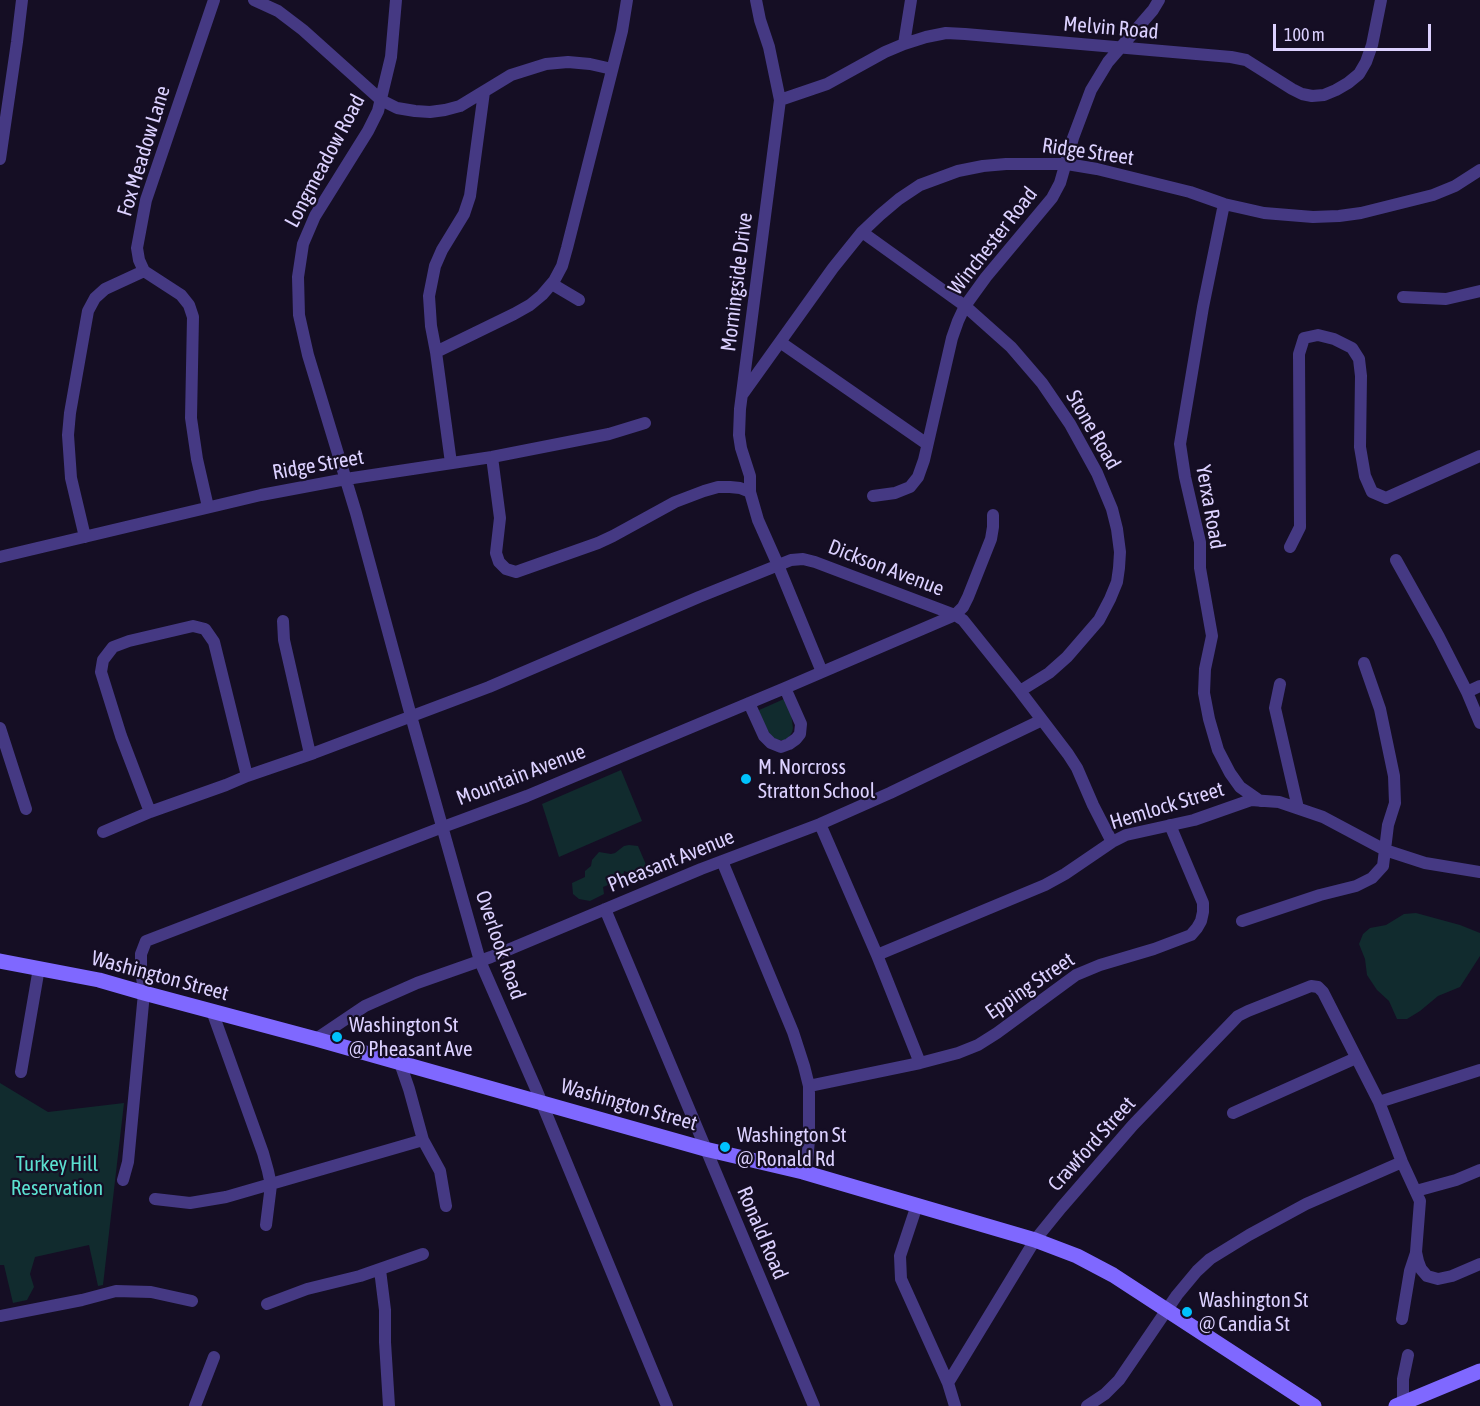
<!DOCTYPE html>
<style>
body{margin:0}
#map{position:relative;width:1480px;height:1406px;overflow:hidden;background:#150e24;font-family:"Asap Condensed",sans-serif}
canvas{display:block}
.scale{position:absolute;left:1273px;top:24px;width:158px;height:27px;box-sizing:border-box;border:3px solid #dcd1ff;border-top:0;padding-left:8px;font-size:18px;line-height:21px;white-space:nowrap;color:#dcd1ff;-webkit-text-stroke:4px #150e24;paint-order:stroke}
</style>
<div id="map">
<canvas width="1480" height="1406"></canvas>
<div class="scale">100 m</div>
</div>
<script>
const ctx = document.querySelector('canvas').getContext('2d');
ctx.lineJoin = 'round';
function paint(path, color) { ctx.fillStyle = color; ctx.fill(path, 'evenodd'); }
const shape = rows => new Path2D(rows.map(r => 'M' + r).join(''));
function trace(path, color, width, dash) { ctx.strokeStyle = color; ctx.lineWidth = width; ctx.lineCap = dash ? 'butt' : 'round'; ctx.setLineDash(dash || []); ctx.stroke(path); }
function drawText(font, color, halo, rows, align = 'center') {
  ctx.font = font + ' "Asap Condensed",sans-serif'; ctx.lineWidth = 4.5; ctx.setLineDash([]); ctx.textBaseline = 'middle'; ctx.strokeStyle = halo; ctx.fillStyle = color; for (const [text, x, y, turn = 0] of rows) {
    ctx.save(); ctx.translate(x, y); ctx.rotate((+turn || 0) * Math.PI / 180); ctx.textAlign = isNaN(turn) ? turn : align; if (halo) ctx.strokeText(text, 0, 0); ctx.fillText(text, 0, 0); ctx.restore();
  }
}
const green = shape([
 [784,699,791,713,793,728,792,732,789,737,785,740,780,740,772,738,757,711],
 [621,770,642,821,559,857,542,804],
 [629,845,638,846,647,867,646,869,633,874,624,871,623,879,603,887,604,894,590,901,579,899,573,894,572,883,585,877,585,871,591,866,592,860,599,852,611,854,615,853,624,846],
 [1416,913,1460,925,1480,933,1480,956,1460,987,1438,996,1420,1011,1407,1019,1397,1019,1389,1001,1377,990,1367,975,1365,959,1359,944,1363,934,1370,928,1386,925,1404,914],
 [0,1083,48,1112,124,1103,103,1285,98,1286,89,1245,35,1257,30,1274,34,1287,27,1300,13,1303,4,1265,0,1265]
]);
const street = shape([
 [254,0,278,11,303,30,381,100,397,108,415,111,430,112,445,110,460,106,511,75,546,64,568,62,590,64,612,69],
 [396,0,391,57,378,111,368,131,315,216,303,244,298,277,299,315,308,355,356,513,411,716,480,961,536,1089,667,1406],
 [756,0,760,20,769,47,780,100,740,409,739,435,741,448,750,476,750,492,758,520,778,565,822,672],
 [904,44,911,0],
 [780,100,827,84,885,52,904,44,926,37,946,33,965,34,1231,57,1246,60,1292,89,1302,94,1312,96,1324,95,1336,90,1348,83,1359,74,1366,62,1372,45,1381,0],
 [0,159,17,42,22,0],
 [1224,204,1203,307,1180,444,1185,477,1200,542,1200,568,1212,636,1205,669,1204,693,1209,719,1218,750,1230,773,1240,787,1260,801],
 [862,232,965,306,1011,347,1042,383,1070,424,1097,473,1112,509,1117,529,1120,552,1119,568,1117,582,1110,599,1099,620,1067,657,1049,673,1020,691],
 [552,284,579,300],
 [1403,297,1446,299,1480,291],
 [780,342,927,444],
 [436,352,514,314,530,305,542,295,554,281,562,266,567,248,622,31,627,0],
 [742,395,833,268,862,232,880,215,899,199,920,185,958,171,983,166,1006,164,1067,164,1097,169,1190,192,1224,204,1242,208,1264,213,1313,217,1339,216,1361,213,1433,195,1455,186,1480,170],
 [492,457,500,518,496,553,499,562,506,569,516,572,598,543,613,536,675,502,704,491,718,487,730,487,740,488,750,492],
 [451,463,436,352,431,326,429,296,435,266,442,250,464,214,470,196,484,92],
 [873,496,895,493,910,487,918,477,924,460,952,338,958,321,965,306,986,277,1052,198,1060,183,1073,138,1091,90,1108,62,1153,10,1159,0],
 [208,507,197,459,191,418,193,317,189,305,181,295,144,271,139,260,137,248,146,200,214,0],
 [85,537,71,478,68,435,70,413,88,311,95,298,105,289,144,271],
 [1290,547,1300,527,1299,354,1304,338,1318,335,1334,339,1352,348,1359,359,1361,376,1360,447,1365,476,1372,492,1386,498,1480,456],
 [0,557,261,495,346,479,492,457,609,434,645,423],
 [1396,560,1439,637,1467,692,1480,723],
 [283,621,284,640,310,754],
 [1280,684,1275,708,1298,808],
 [1467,692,1480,686],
 [749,703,764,736,771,743,781,747,789,744,796,739,800,734,801,724,785,688],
 [0,728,26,809],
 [150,812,121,736,101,672,103,660,113,647,129,641,193,626,205,629,214,642,247,776],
 [820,824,877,955,920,1063],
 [103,832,150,812,226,785,247,776,314,753,489,687,699,597,791,560,803,559,815,562,955,615,963,620,1020,691,1068,754,1077,768,1093,805,1112,842],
 [722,861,793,1032,804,1066,809,1086,809,1140,806,1173],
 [605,909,814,1406],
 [1242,921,1320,895,1356,886,1372,878,1383,866,1388,825,1395,803,1394,776,1380,709,1364,663],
 [877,955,1045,885,1065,874,1112,842,1126,835,1194,820,1251,800,1279,802,1323,817,1385,850,1425,863,1480,872],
 [212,1011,263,1153,268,1171,271,1185,266,1225],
 [316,1039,365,1006,417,983,491,957,701,869,820,824,890,793,1042,720],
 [400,1063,409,1089,423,1140,440,1171,446,1206],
 [21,1072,39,968],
 [809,1086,920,1063,958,1053,978,1045,997,1033,1076,975,1100,965,1154,949,1191,935,1197,928,1201,921,1203,912,1203,903,1170,825],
 [1379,1102,1480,1070],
 [1233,1113,1356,1058],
 [123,1180,128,1162,144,993,141,969,141,954,146,941,443,827,527,796,785,688,955,615,963,607,968,597,991,539,993,527,993,515],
 [1416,1191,1456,1180,1480,1170],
 [155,1199,190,1203,226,1197,423,1140],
 [917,1205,900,1256,901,1279,948,1383,955,1406],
 [380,1270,385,1310,385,1342,389,1406],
 [267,1304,307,1289,360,1276,423,1254],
 [0,1316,82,1300,116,1291,151,1292,192,1301],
 [1402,1319,1410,1271,1416,1253],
 [948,1383,1035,1240,1061,1208,1133,1125,1238,1016,1248,1011,1311,986,1318,987,1323,992,1379,1102,1402,1162,1420,1201,1416,1252,1418,1261,1421,1269,1427,1276,1438,1279,1452,1276,1480,1264],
 [1403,1403,1403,1379,1408,1355],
 [195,1406,214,1357],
 [1087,1406,1105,1394,1119,1380,1177,1295,1197,1271,1210,1259,1249,1235,1306,1204,1402,1162]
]);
const secondary = shape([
 [0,961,99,980,144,993,316,1039,705,1149,803,1172,1035,1240,1077,1256,1113,1275,1314,1406],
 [1396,1406,1480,1371]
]);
const markers = [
 [746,779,6,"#00c2fc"],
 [337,1037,6,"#00c2fc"],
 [725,1147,6,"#00c2fc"],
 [1187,1312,6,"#00c2fc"]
];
const streetNames = [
 ["Melvin Road",1111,28,5],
 ["Fox Meadow Lane",144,151,-73],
 ["Ridge Street",1088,152,8],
 ["Longmeadow Road",325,161,-62],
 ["Winchester Road",993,241,-52],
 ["Morningside Drive",737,282,-83],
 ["Stone Road",1093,430,60],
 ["Ridge Street",318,465,-10],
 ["Yerxa Road",1210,507,80],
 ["Dickson Avenue",886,568,21],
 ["Mountain Avenue",521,775,-21],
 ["Hemlock Street",1167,806,-17],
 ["Pheasant Avenue",671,861,-22],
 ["Overlook Road",500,945,71],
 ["Washington Street",160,976,15],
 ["Epping Street",1030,986,-34],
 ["Washington Street",629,1105,16],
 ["Crawford Street",1092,1144,-48],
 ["Ronald Road",762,1233,67]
];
const poiNames = [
 ["M. Norcross",758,767],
 ["Stratton School",758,791],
 ["Washington St",349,1025],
 ["@ Pheasant Ave",349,1049],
 ["Washington St",737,1135],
 ["@ Ronald Rd",737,1159],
 ["Washington St",1199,1300],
 ["@ Candia St",1199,1324]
];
const parkNames = [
 ["Turkey Hill",57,1164],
 ["Reservation",57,1188]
];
paint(green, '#112b2e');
trace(street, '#453983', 12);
trace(secondary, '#7f68ff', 15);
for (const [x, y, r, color] of markers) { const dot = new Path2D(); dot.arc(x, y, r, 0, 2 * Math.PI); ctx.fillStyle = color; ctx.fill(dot); trace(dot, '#150e24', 2); }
drawText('21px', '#dcd1ff', '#150e24', streetNames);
drawText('21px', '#dcd1ff', '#150e24', poiNames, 'left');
drawText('21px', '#5be0d0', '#150e24', parkNames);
</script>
